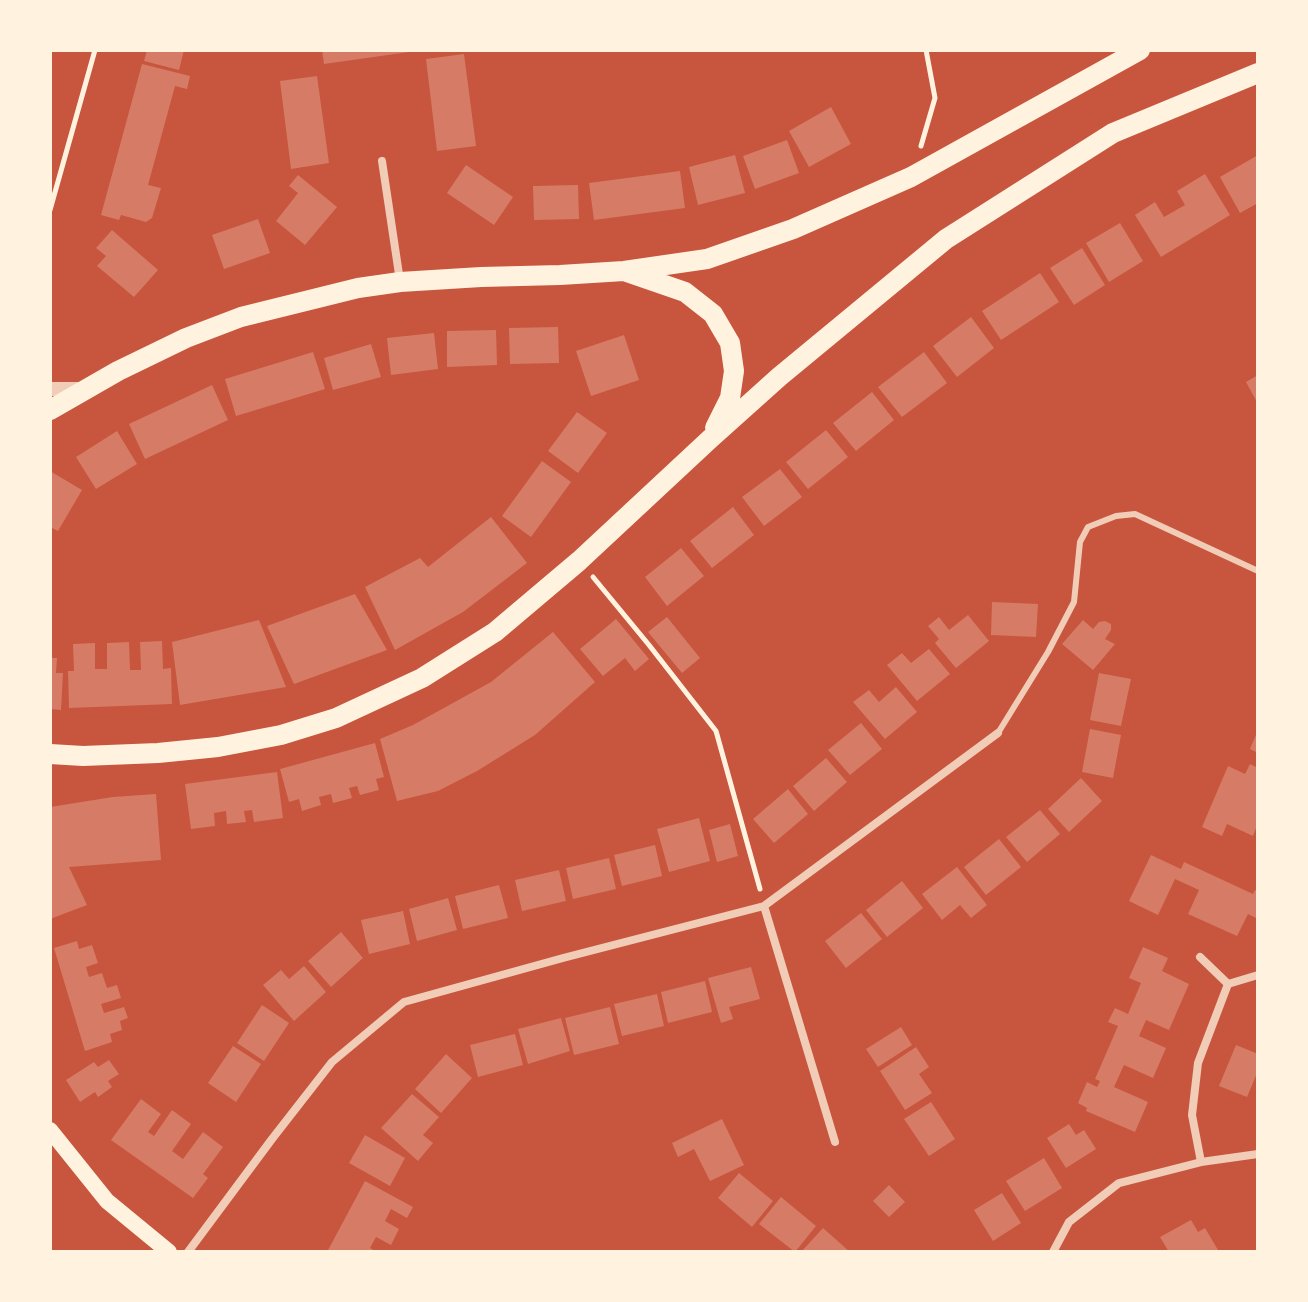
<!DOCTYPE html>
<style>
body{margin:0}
#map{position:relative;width:1308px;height:1302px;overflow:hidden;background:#c8553d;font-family:Cabin,sans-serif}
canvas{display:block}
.frame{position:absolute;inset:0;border:52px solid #fff3e0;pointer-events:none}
</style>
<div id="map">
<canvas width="1308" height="1302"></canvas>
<div class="frame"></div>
</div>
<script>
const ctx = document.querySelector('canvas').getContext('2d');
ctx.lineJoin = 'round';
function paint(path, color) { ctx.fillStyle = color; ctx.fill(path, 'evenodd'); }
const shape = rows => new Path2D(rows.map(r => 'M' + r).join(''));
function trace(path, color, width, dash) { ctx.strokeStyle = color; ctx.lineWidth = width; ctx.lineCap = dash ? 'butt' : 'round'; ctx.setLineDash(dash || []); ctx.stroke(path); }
const building = shape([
 [147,50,184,50,179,70,144,61],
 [322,50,409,50,409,52,324,64],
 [464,54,476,146,437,151,426,59],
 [142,64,190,76,187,89,175,86,148,185,161,188,152,218,146,222,121,215,119,220,101,215],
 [317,76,329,163,291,169,280,81],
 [831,107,851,144,809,167,789,131],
 [787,140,799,173,755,189,743,156],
 [735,155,745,193,698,205,689,167],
 [1258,155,1258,203,1240,213,1220,177],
 [466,165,513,197,494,225,447,193],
 [680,171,685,208,594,220,589,183],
 [1205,174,1230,215,1161,257,1135,215,1155,202,1164,217,1185,205,1177,191],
 [298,175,337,207,305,245,276,221,298,193,289,186],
 [578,185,579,219,534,220,533,186],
 [258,219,270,253,224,269,212,235],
 [1120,223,1143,261,1109,282,1086,243],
 [112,230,158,270,134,297,97,266,106,256,96,248],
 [1082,248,1105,285,1074,305,1050,268],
 [1040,273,1059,302,1001,340,982,311],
 [971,317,994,348,957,377,933,346],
 [558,327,559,363,510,364,509,328],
 [496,330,497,365,447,367,447,331],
 [434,333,438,369,391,375,387,338],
 [624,335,639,380,591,396,576,351],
 [371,344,381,377,333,390,324,358],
 [313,352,325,389,236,416,225,379],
 [924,352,947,383,902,417,878,387],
 [1258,375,1258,404,1246,382],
 [212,385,228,420,145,459,129,424],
 [872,392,894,420,856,451,833,423],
 [577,412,607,433,578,473,548,451],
 [826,430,848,457,808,489,786,462],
 [117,431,137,464,96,489,76,457],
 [542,461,571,482,531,537,502,516],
 [780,469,802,497,764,526,742,497],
 [50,471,82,490,58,531,50,527],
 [733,507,754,535,712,568,690,541],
 [491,517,527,563,463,612,395,650,365,587,420,558,428,567],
 [681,548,704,576,667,606,645,577],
 [355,594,387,650,294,684,267,626],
 [992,602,1038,604,1036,637,991,635],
 [968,615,989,641,956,668,935,643,939,639,928,626,939,617,949,630],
 [667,617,700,658,682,673,648,632],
 [616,619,649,659,635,671,625,658,603,676,580,649],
 [259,620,286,687,180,705,172,642],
 [1083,620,1093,629,1099,622,1105,621,1111,624,1111,630,1105,639,1115,644,1093,670,1062,644],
 [553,632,595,682,535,735,477,771,438,791,397,801,380,739,413,725,491,682],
 [162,641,163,669,171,668,172,704,69,708,68,671,74,671,73,644,95,643,95,669,107,669,107,643,129,642,130,670,141,670,140,642],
 [929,649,950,674,917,701,887,665,902,653,911,663],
 [50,658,57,658,56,673,63,673,61,710,50,709],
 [1099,673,1131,679,1121,726,1090,720],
 [896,687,917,712,885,739,853,702,869,690,879,702],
 [861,723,882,749,850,775,828,750],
 [1090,729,1121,735,1113,778,1082,772],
 [1258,730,1258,753,1250,749],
 [375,743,384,777,376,779,379,790,360,795,357,786,349,788,352,798,333,803,331,794,319,797,321,805,302,811,299,799,289,802,280,769],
 [826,758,847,782,814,811,793,786],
 [1250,764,1258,768,1258,823,1253,836,1227,824,1222,836,1202,827,1228,766,1245,774],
 [277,772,283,818,254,822,252,810,244,811,246,822,227,824,226,811,214,813,215,826,191,829,185,784],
 [1081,778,1102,801,1069,832,1048,809],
 [788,789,808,814,774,843,753,819],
 [156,794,161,860,69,867,87,905,50,919,50,807,113,797],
 [1040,810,1060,834,1027,862,1006,837],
 [699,818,710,861,669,872,657,829],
 [730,824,738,856,717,862,709,830],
 [999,839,1021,867,986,895,964,867],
 [655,845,662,876,622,886,614,855],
 [1151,855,1181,869,1184,862,1253,894,1255,890,1258,891,1258,919,1248,914,1237,936,1188,914,1199,890,1175,879,1158,915,1129,901],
 [609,858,616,889,573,899,566,868],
 [957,867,987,905,971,918,960,905,942,920,922,894],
 [559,870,566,901,522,911,515,880],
 [902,881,923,908,887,937,866,910],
 [499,885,508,918,463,929,455,896],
 [448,898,457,930,417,941,409,909],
 [403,911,410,944,369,954,361,920],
 [861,913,882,939,846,968,825,941],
 [341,932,363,958,331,987,308,961],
 [77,941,79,949,92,945,98,963,86,967,89,977,102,973,107,988,117,985,121,998,101,1004,104,1013,124,1007,128,1018,120,1021,122,1030,110,1034,112,1042,85,1051,54,948],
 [1143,947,1168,958,1162,971,1189,984,1169,1030,1146,1020,1139,1036,1166,1048,1153,1078,1124,1065,1114,1087,1148,1102,1135,1132,1086,1111,1087,1108,1078,1103,1087,1082,1097,1087,1100,1081,1095,1079,1118,1026,1108,1022,1115,1008,1128,1014,1141,983,1129,978],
 [304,966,326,992,294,1021,263,985,281,970,289,979],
 [751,967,760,999,729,1007,733,1019,721,1023,708,978],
 [705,981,712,1012,668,1023,661,992],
 [657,994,664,1026,622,1036,614,1004],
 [262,1005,289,1023,264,1061,237,1043],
 [610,1007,619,1044,574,1055,565,1018],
 [561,1018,570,1051,528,1064,518,1029],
 [901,1027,912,1045,878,1067,866,1049],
 [515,1034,523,1065,478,1077,470,1045],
 [1236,1045,1258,1054,1258,1071,1247,1097,1219,1086],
 [233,1046,261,1064,236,1102,208,1083],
 [916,1047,929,1067,919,1074,932,1093,905,1110,880,1071],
 [446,1054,472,1078,441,1113,415,1089],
 [109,1060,119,1074,108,1081,112,1087,98,1097,95,1092,80,1102,66,1080,94,1062,98,1067],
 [412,1094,439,1117,423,1135,433,1143,418,1161,381,1128],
 [141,1099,161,1114,148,1132,154,1136,172,1110,191,1124,172,1151,183,1159,203,1132,223,1147,203,1174,208,1178,193,1198,111,1140],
 [931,1102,955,1139,929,1156,904,1119],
 [722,1119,744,1165,710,1181,694,1149,678,1157,672,1143],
 [1069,1124,1076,1135,1084,1130,1096,1149,1066,1168,1047,1138],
 [365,1135,405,1158,390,1186,349,1163],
 [1044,1158,1062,1188,1025,1211,1006,1181],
 [739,1173,773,1201,752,1227,718,1198],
 [365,1181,413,1207,407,1218,391,1209,385,1221,399,1229,391,1245,376,1237,370,1248,377,1252,327,1252],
 [889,1185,905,1202,889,1217,873,1201],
 [1002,1193,1021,1223,993,1241,974,1210],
 [781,1197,816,1226,795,1252,759,1224],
 [1191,1220,1198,1232,1205,1228,1218,1250,1214,1252,1169,1252,1160,1237],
 [823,1228,850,1252,801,1252]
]);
const path = shape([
 [921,146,935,98,926,50],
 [50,210,95,50],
 [593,577,649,645,716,731,760,889]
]);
const service = shape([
 [998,733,1048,652,1074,602,1080,542,1088,527,1116,516,1135,514,1258,571]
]);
const minor = shape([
 [382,161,400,281],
 [764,906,835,1142],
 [1200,957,1228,984,1198,1063,1192,1115,1201,1162],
 [1228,984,1258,975],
 [188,1252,272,1139,332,1062,404,1002,563,958,764,906,998,733],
 [1053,1252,1069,1222,1119,1183,1201,1162,1258,1154]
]);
const tertiary = shape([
 [50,389,85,389]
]);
const secondary = shape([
 [50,1130,107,1201,169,1252]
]);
const primary = shape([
 [627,272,685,292,713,314,730,343,734,371,730,398,715,428],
 [50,410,118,371,186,338,241,317,358,288,400,282,481,277,560,275,624,271,707,259,793,229,911,177,1140,50],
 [50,754,83,756,158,753,218,747,281,735,336,718,422,678,495,632,579,561,710,439,779,377,946,239,1113,133,1258,73]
]);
paint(building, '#d67c66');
trace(path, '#fff3e0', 5);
trace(service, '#f1ccb7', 6);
trace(minor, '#f1ccb7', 8);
trace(tertiary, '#f1ccb7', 14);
trace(secondary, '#fff3e0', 16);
trace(primary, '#fff3e0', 20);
</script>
